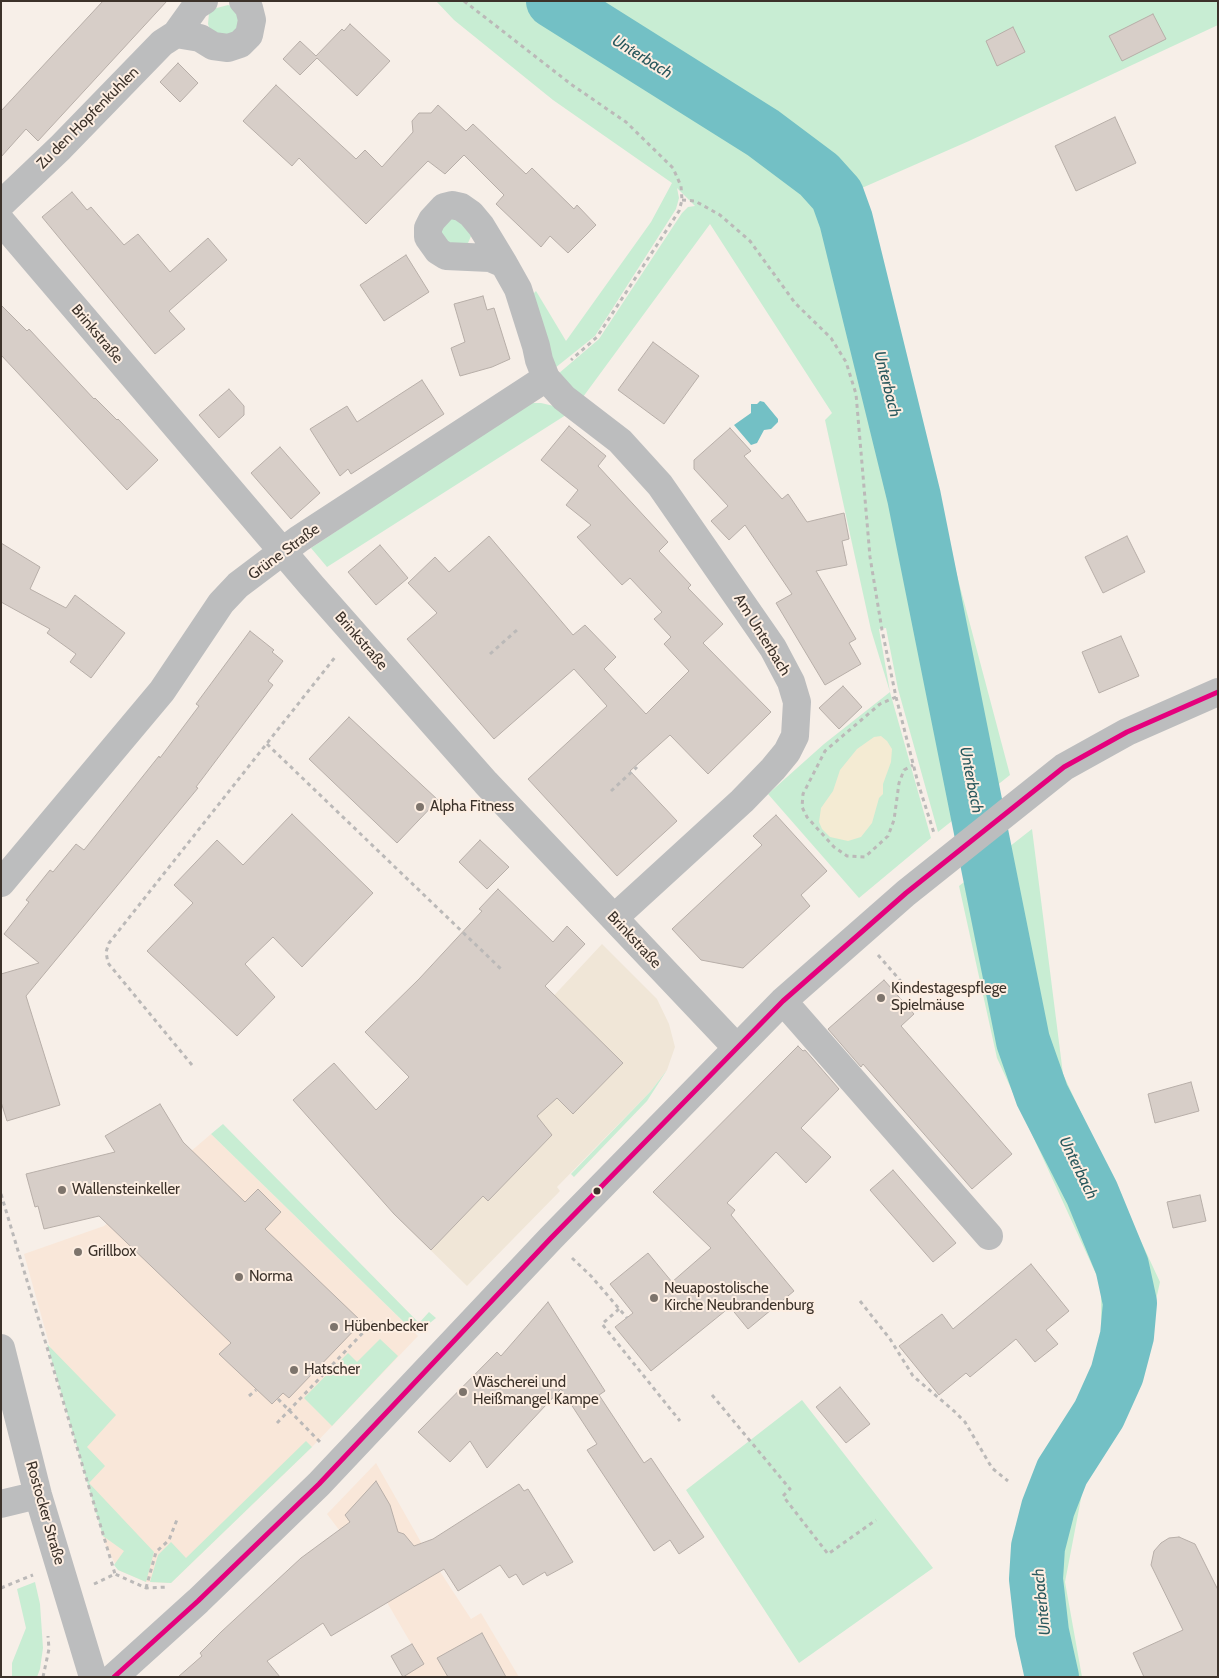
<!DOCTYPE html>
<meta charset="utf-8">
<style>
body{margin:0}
#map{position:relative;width:1219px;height:1678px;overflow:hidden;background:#f7efe8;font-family:Cabin,sans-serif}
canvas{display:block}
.frame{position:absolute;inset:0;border:2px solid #3c322a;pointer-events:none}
</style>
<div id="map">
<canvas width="1219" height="1678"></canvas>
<div class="frame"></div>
</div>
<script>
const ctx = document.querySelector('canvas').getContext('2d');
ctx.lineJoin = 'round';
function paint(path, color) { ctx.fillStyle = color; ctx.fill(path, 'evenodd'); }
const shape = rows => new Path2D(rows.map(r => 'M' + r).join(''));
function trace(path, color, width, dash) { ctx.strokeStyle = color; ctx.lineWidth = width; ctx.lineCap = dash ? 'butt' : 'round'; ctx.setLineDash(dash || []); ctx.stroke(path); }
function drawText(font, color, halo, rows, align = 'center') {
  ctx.font = font + ' Cabin,sans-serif'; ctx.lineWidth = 4; ctx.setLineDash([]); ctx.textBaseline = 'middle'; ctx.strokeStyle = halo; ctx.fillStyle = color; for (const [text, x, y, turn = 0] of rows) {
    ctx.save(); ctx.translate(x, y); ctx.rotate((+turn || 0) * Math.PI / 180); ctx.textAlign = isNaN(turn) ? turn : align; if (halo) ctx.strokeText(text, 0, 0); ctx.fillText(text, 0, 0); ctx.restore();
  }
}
const built = shape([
 [211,1134,418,1336,312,1447,171,1583,146,1582,118,1570,105,1543,24,1254,104,1226],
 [376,1463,422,1544,471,1619,481,1613,519,1677,403,1677,423,1664,364,1563,327,1514]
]);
const industrial = shape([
 [602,944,657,999,669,1024,675,1047,667,1070,650,1092,557,1187,560,1191,467,1286,400,1220,411,1149]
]);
const green = shape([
 [436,1,1218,1,1218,25,969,141,855,191,1010,775,938,832,898,689,886,628,879,629,890,692,931,838,859,898,768,794,824,744,890,692,871,630,825,420,832,413,710,224,583,397,558,374,599,339,682,213,688,207,695,206,677,188,679,198,676,209,595,336,555,368,530,297,536,291,566,341,651,222,672,183,553,100,454,20],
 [228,5,234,7,242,21,229,38,210,30,208,24,209,13,213,9],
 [457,215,472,234,468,243,464,247,444,244,440,226],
 [529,403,541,403,558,407,569,413,327,567,311,548],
 [1032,829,1063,1074,1160,1282,1138,1380,1084,1483,1065,1582,1082,1677,1026,1677,1013,1615,1014,1540,1036,1473,1076,1409,1101,1347,1101,1285,997,1058,959,886],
 [667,1070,647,1101,574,1177,571,1174,650,1092],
 [223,1124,419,1323,429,1312,436,1318,420,1331,412,1330,211,1134],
 [380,1339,398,1356,332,1426,304,1398,348,1353,357,1362],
 [47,1344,116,1415,87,1447,105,1466,89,1483,154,1552,146,1582,118,1570,114,1565,124,1551,103,1536],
 [802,1400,933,1568,799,1663,686,1490],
 [306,1441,312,1447,171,1583,150,1582,158,1555,171,1542,186,1558],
 [35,1582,40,1604,43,1648,40,1669,37,1677,12,1677,12,1663,26,1628,17,1589]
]);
const sand = shape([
 [881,736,887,741,892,749,891,762,883,784,883,794,879,798,872,823,861,837,848,841,830,837,822,829,819,822,821,808,833,791,840,770,857,749,874,737]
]);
const water = shape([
 [760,401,764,402,778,419,778,422,771,429,764,430,757,443,751,445,734,425,751,413,751,404,757,404]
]);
const river = shape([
 [553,1,763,133,819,175,837,195,846,220,914,497,1023,1041,1042,1095,1092,1193,1122,1266,1130,1303,1127,1336,1117,1374,1099,1414,1062,1472,1048,1508,1038,1547,1036,1579,1042,1632,1052,1677]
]);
const building = shape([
 [103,1,167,1,38,141,26,129,1,157,1,111,103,1],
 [1153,14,1166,39,1122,61,1109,36,1153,14],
 [350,24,390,61,357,96,317,58,300,75,283,59,300,41,316,56,342,29,344,31,350,24],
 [1013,27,1025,52,997,66,986,41,1013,27],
 [178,63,198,83,180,102,160,82,178,63],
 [276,85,356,159,365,150,382,167,413,132,412,121,419,113,431,113,438,105,466,131,473,124,526,174,532,168,574,209,577,205,596,225,568,253,550,236,541,247,496,204,504,195,464,155,445,174,428,161,366,224,299,158,292,166,243,121,276,85],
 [1115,117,1136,163,1076,191,1055,146,1115,117],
 [72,192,87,210,91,207,124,245,138,234,170,272,208,238,227,260,169,311,185,329,155,354,42,217,72,192],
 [406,255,429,292,384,321,360,285,406,255],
 [483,296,487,310,494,308,510,359,492,367,460,376,451,348,465,342,454,304,483,296],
 [1,305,27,331,29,329,94,399,95,398,117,420,118,419,158,460,127,490,1,355,1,305],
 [653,342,699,376,664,424,618,390,653,342],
 [422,380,444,414,351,474,348,469,340,476,310,429,347,406,357,422,422,380],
 [229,389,244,406,244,415,219,438,199,415,229,389],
 [569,426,606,456,598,466,668,542,659,551,691,585,688,588,723,624,703,643,771,712,708,774,670,735,630,771,677,821,617,876,528,779,607,706,574,669,494,739,407,639,437,613,408,583,435,557,449,572,489,536,573,635,585,625,616,657,604,669,646,714,689,671,664,644,671,637,654,619,662,612,630,578,622,585,577,537,591,525,566,505,578,490,541,460,569,426],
 [730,428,751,451,744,456,782,499,788,494,807,522,844,513,849,539,842,541,847,565,816,571,856,639,849,643,861,664,825,685,776,603,792,594,745,525,729,540,711,521,728,506,694,469,694,460,730,428],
 [280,447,320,493,291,519,251,473,280,447],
 [1127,536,1145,572,1103,593,1085,557,1127,536],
 [1,543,40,567,30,589,66,608,75,595,125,633,91,678,70,662,76,654,47,633,50,629,1,602,1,543],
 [380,545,408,578,376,605,348,572,380,545],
 [250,631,274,650,272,652,283,661,268,681,273,685,196,787,198,788,26,996,60,1105,7,1121,1,1102,1,974,39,963,4,934,29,902,26,900,50,870,53,872,76,844,84,850,159,756,160,758,199,706,196,704,250,631],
 [1121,636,1139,676,1099,693,1082,652,1121,636],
 [843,686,862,707,839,729,819,708,843,686],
 [349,717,438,800,397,843,309,759,349,717],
 [292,814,373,893,302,967,273,937,245,964,275,997,237,1036,147,951,193,903,174,885,217,840,243,865,292,814],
 [776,815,827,871,801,895,810,906,743,968,701,960,672,929,762,845,753,836,776,815],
 [480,840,509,867,487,889,459,862,480,840],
 [498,889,553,942,567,926,585,944,545,986,623,1063,573,1114,557,1098,537,1116,552,1135,488,1201,483,1196,431,1250,394,1214,293,1100,334,1063,376,1110,409,1077,365,1032,419,979,482,911,479,909,498,889],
 [884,980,914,1014,901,1026,1012,1154,972,1189,863,1064,861,1067,828,1029,884,980],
 [798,1046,803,1051,805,1050,839,1089,801,1128,831,1157,806,1183,776,1152,727,1203,735,1210,731,1215,794,1291,748,1329,730,1307,651,1371,615,1327,633,1313,610,1284,648,1253,672,1282,711,1248,653,1192,798,1046],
 [1191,1082,1199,1111,1155,1123,1148,1094,1191,1082],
 [160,1104,183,1142,245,1202,258,1189,281,1212,265,1229,362,1322,289,1398,283,1393,272,1404,219,1354,231,1343,99,1216,44,1229,38,1206,35,1207,26,1174,115,1152,105,1136,160,1104],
 [893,1170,956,1243,933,1262,870,1190,893,1170],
 [1200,1195,1206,1221,1173,1228,1167,1202,1200,1195],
 [1031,1264,1069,1311,1046,1330,1058,1344,1035,1362,1016,1339,970,1377,966,1373,939,1395,899,1346,942,1314,953,1329,1031,1264],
 [548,1302,605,1391,599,1395,644,1463,651,1458,704,1537,679,1554,670,1540,654,1551,587,1450,597,1444,561,1389,487,1468,470,1441,450,1462,418,1432,497,1352,501,1356,548,1302],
 [840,1387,870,1424,846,1443,816,1407,840,1387],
 [376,1481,390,1505,398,1532,404,1534,414,1546,433,1539,519,1484,524,1491,528,1489,573,1562,547,1576,545,1572,523,1585,516,1574,509,1578,500,1565,458,1591,444,1569,331,1636,323,1623,267,1661,280,1677,178,1677,202,1656,200,1653,221,1632,301,1558,350,1522,345,1515,376,1481],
 [1179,1537,1195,1544,1218,1590,1218,1677,1144,1677,1133,1653,1183,1630,1151,1565,1154,1551,1161,1543,1169,1538,1179,1537],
 [482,1633,506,1677,448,1677,437,1658,482,1633],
 [412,1644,424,1664,403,1677,391,1656,412,1644]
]);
const path = shape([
 [464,1,572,85,626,122,673,168,681,186,682,200,679,211,597,337,571,360],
 [682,200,695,201,720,215,750,241,795,303,831,338,846,362,856,394,870,557,882,630,896,697,918,783,934,833],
 [490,654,517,630],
 [896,697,880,704,825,751,803,794,802,807,807,817,834,847,847,856,865,857,888,836,894,820,899,783,904,770,913,765],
 [267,744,501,969],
 [611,791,637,767],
 [878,955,905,986],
 [192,1065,108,963,106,952,109,943,336,656],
 [1,1194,115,1574],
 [572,1258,591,1276,627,1318],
 [860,1301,890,1339,913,1376,954,1411,965,1422,992,1468,1008,1481],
 [619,1309,602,1324,680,1421],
 [712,1395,790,1489,783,1496,828,1554,876,1520],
 [249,1396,256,1390],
 [278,1399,320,1442],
 [277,1423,376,1319],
 [94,1584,115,1574,146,1588,168,1587],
 [1,1588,33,1575],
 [146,1588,156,1552,169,1540,178,1517],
 [43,1677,49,1649,48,1636]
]);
const minor = shape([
 [176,34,200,38,213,46,228,48,240,44,249,35,252,20,249,8,243,1],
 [1,204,60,148,162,43,176,34,196,6,204,1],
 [1,221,312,586,486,783,736,1047],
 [546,378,564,398,620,441,660,485,773,648,791,682,797,702,795,736,787,752,773,769,742,801,614,918],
 [1,883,162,691,221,603,238,585,299,539,546,378,539,360,536,346,518,289,504,264,481,226,471,214,461,207,452,205,444,207,432,220,428,228,428,237,438,251,446,256,490,258,504,264],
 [783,1001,989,1236],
 [1,1348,38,1495,93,1677],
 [1,1504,38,1495],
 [114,1677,198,1601,319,1484,551,1238,783,1001,906,893,1064,767,1127,732,1218,692]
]);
const bus1 = shape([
 [114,1677,198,1601,319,1484,551,1238,783,1001,906,893,1064,767,1127,732,1218,692]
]);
const markers = [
 [420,807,5,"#7d746c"],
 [881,998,5,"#7d746c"],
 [62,1190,5,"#7d746c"],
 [597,1191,4.5,"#3c322a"],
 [78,1252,5,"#7d746c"],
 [239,1277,5,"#7d746c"],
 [654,1298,5,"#7d746c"],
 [334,1327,5,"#7d746c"],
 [294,1370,5,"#7d746c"],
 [463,1392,5,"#7d746c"]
];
const streetNames = [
 ["Zu den Hopfenkuhlen",88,118,-45],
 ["Brinkstraße",97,334,50],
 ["Grüne Straße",284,552,-36],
 ["Am Unterbach",762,635,58],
 ["Brinkstraße",361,641,49],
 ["Brinkstraße",634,940,47],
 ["Rostocker Straße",45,1513,74]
];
const poiNames = [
 ["Alpha Fitness",430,807],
 ["Kindestagespflege",891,989],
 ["Spielmäuse",891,1006],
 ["Wallensteinkeller",72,1190],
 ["Grillbox",88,1252],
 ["Norma",249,1277],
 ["Neuapostolische",664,1289],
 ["Kirche Neubrandenburg",664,1306],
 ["Hübenbecker",344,1327],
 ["Hatscher",304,1370],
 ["Wäscherei und",473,1383],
 ["Heißmangel Kampe",473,1400]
];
const waterNames = [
 ["Unterbach",642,57,32],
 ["Unterbach",887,384,76],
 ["Unterbach",971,780,79],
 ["Unterbach",1078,1168,64],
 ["Unterbach",1042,1602,-96]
];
paint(built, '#f9e7d9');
paint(industrial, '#f0e6d7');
paint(green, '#c8edd3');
paint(sand, '#f4ebd3');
paint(water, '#73c0c5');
trace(river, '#73c0c5', 54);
paint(building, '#d7cec8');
trace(building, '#b7aea8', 1);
trace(path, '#bbb9b8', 3, [4, 4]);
trace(minor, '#bcbdbe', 28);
trace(bus1, '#e5007d', 5);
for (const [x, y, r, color] of markers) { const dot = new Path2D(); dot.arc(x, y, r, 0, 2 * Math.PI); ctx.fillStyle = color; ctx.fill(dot); trace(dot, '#fdeee2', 2); }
drawText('15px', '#3c322a', '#fdeee2', streetNames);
drawText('15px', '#3c322a', '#fdeee2', poiNames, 'left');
drawText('italic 16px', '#29585d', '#fdeee2', waterNames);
</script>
